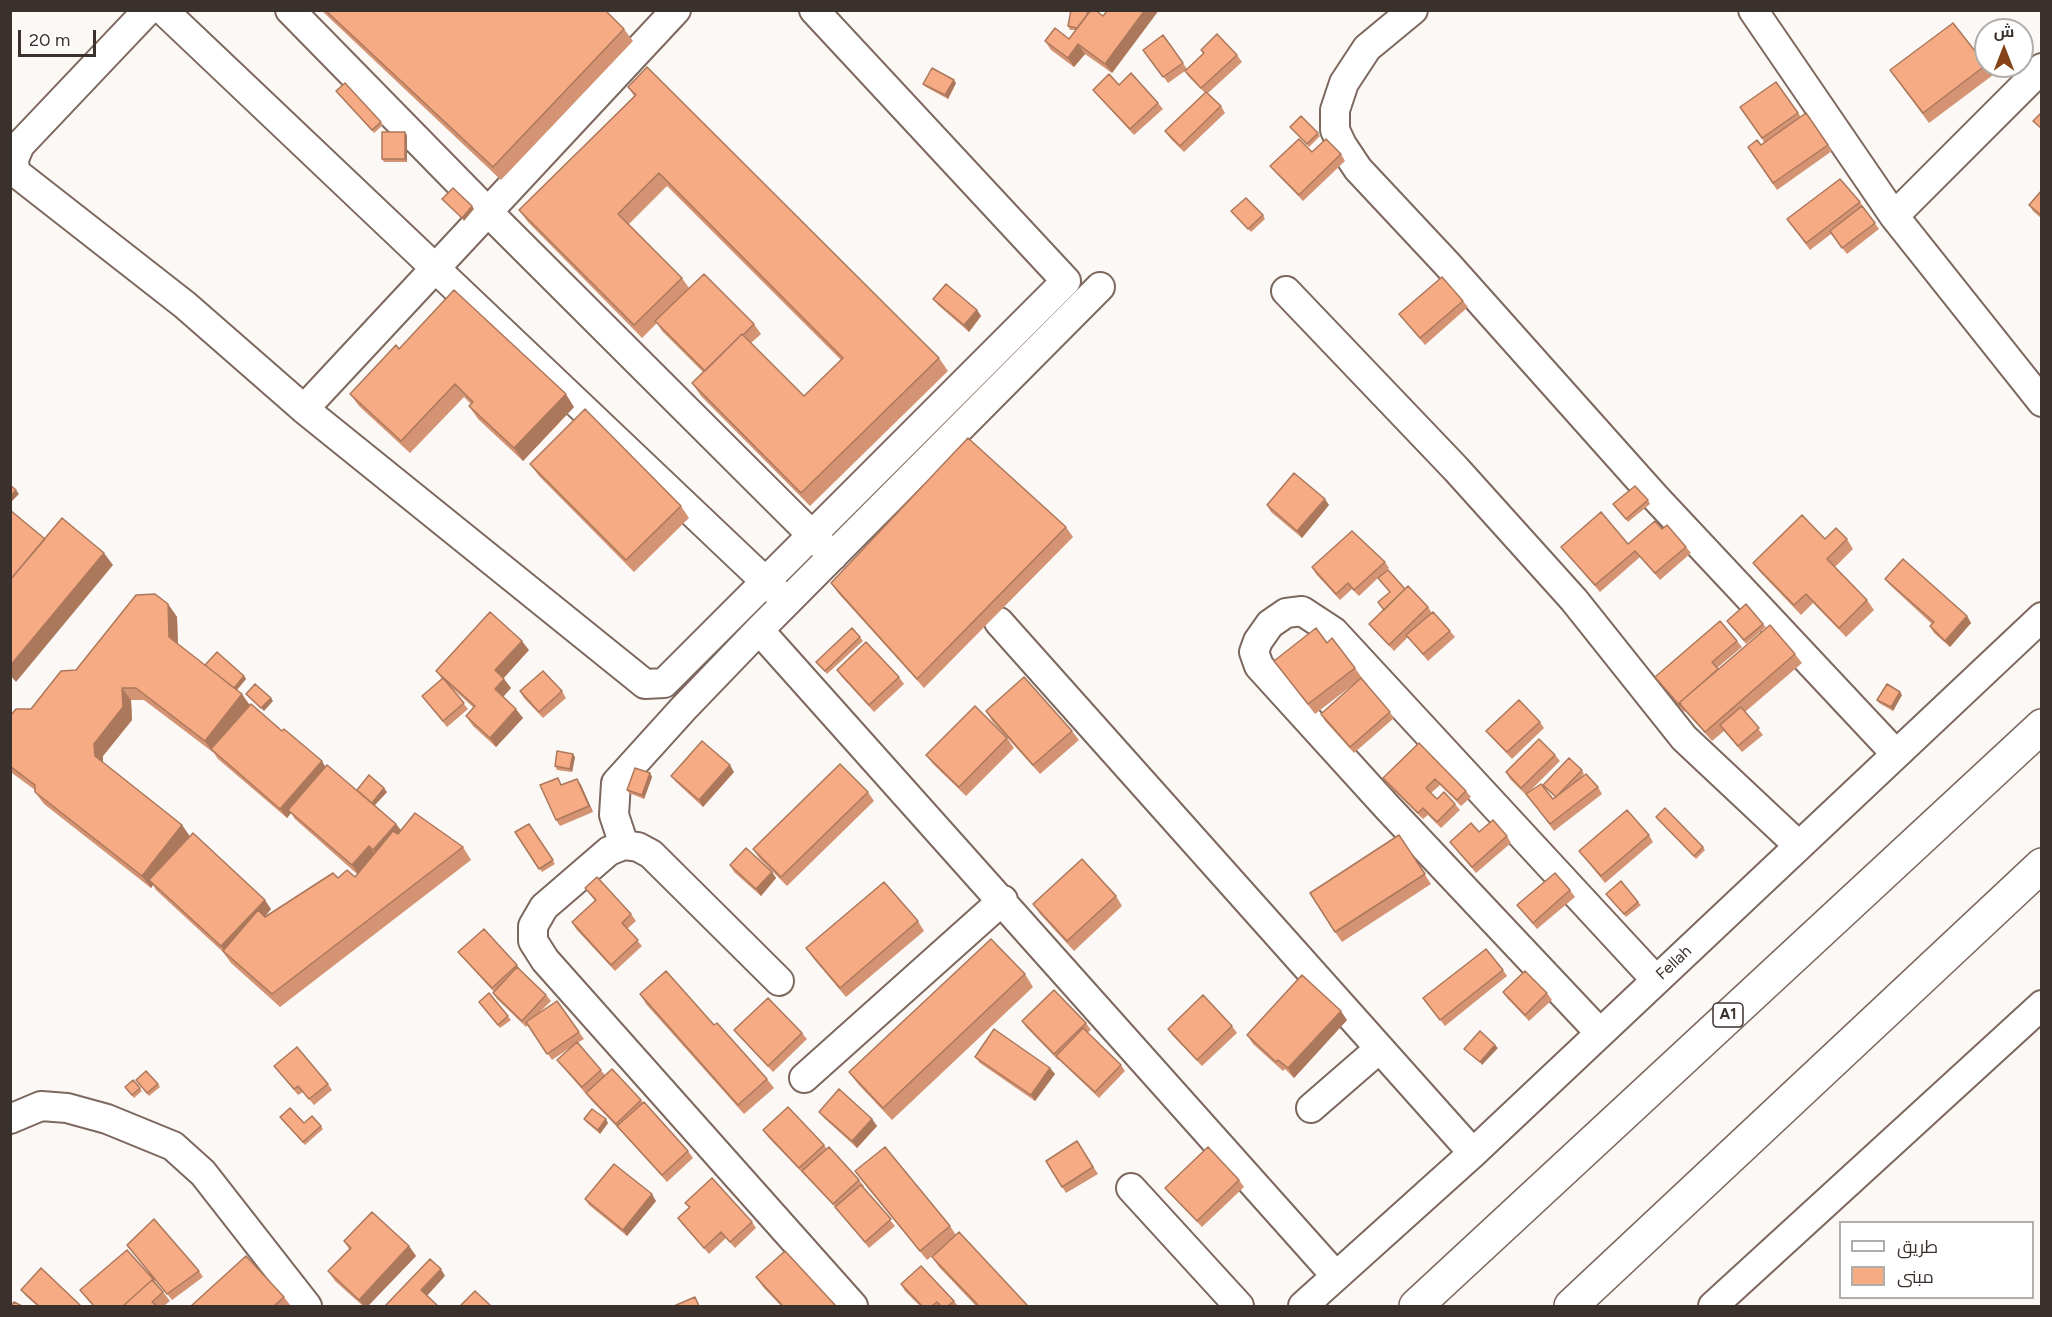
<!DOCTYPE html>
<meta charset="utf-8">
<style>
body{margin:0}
#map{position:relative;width:2052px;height:1317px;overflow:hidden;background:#fcf8f5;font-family:Figtree,Cairo,sans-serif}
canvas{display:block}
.frame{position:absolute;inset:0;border:12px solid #3a312d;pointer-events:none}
.legend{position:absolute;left:1839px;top:1221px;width:195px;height:78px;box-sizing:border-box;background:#fff;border:2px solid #b0adab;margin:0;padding:8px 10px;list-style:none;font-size:18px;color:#3a312d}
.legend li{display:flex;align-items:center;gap:12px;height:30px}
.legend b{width:30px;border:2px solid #b0adab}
.north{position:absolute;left:1974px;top:18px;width:60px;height:60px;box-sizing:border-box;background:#fff;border:2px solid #b0adab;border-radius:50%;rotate:0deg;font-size:16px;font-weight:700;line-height:24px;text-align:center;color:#3a312d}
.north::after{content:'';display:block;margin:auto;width:21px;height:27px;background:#864218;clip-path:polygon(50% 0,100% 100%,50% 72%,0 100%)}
.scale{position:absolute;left:18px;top:30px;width:78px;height:27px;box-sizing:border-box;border:3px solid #3a312d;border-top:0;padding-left:8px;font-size:18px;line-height:21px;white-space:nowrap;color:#3a312d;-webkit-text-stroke:4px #fff;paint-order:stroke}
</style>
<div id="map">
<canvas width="2052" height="1317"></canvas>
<div class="frame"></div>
<ul class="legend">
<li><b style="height:8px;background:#fff"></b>طريق</li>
<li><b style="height:16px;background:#f6ab84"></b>مبنى</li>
</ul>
<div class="north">ش</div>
<div class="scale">20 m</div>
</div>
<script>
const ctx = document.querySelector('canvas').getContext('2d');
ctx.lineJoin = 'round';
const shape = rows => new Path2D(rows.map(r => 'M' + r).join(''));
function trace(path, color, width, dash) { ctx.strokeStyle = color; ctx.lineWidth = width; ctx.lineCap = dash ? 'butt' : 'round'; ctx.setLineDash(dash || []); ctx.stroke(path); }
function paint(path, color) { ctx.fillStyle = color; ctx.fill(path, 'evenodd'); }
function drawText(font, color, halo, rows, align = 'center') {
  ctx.font = font + ' Figtree,sans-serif'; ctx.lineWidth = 4.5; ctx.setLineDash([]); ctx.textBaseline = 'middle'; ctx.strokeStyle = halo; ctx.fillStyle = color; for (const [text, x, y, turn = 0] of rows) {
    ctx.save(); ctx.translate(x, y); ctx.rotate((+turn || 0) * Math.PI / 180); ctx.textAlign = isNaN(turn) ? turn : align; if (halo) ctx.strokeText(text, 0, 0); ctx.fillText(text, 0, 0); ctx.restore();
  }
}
const minor = shape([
 [148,10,20,145,14,159,15,172,185,305,304,409],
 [163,10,787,602],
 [290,10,488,212,833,556],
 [676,10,304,409,645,684,664,683,1066,281,814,10],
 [1413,10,1367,48,1344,83,1335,110,1335,130,1342,145,1358,169,1447,264,1655,497,1896,754],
 [1753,10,1894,216,2042,402],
 [1894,216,2042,68],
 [1286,291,1456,469,1574,600,1684,738,1798,845],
 [999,622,1473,1153],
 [759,630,1336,1276],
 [624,845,614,815,616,783,683,709,759,630,1100,287],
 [779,981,651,854,638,847,624,845,609,851,544,907,533,926,533,941,545,960,853,1306],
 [1600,1033,1388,808,1259,666,1254,652,1258,641,1270,624,1286,613,1302,611,1334,632,1656,980],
 [804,1078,1003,900],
 [1311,1108,1379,1049],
 [10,1119,41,1106,67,1108,107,1119,173,1146,203,1173,307,1306],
 [1131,1188,1239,1306],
 [1303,1306,1473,1153,2042,617],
 [1713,1306,2042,1005]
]);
const highway = shape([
 [1416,1306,2042,726],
 [1571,1306,2042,865]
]);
const wall = shape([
 [321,10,605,10,624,29,633,41,501,180],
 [1108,10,1159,10,1112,73,1085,54,1074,67,1051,50,1045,41,1069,39,1076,30,1070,30,1068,26,1103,16],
 [1163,35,1187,69,1203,54,1201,50,1237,55,1242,62,1208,93,1221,106,1225,113,1184,152,1170,138,1165,131,1205,93,1189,77,1185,71,1168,83,1148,56],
 [1986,65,1993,75,1929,123,1897,80],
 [1776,82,1801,117,1806,113,1832,151,1777,190,1748,147,1761,145,1764,142,1740,107],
 [956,83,948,99,926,87,923,84],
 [1119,85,1158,103,1163,109,1134,135,1098,96,1093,90],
 [628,87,939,358,948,371,810,506,701,396,692,383,703,372,662,331,657,323,642,338,528,222,519,210,634,96],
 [667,186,841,360,804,396,751,343,761,334,754,324,689,288,682,278,629,224],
 [336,91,381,122,383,125,374,133],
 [1290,127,1318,133,1320,136,1309,147],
 [407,135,407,162,384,162,382,159],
 [1312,152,1341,154,1345,161,1303,201,1275,172,1270,166],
 [2042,190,2042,219,2033,211,2029,205],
 [1860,202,1879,229,1847,254,1831,234,1810,250,1787,219],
 [1231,211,1263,215,1265,219,1251,232],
 [933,299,977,310,981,316,969,332,938,305],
 [1463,301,1468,307,1425,345,1399,314],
 [399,349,574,407,523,461,478,419,469,406,471,404,464,397,410,453,359,406,350,394],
 [530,464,681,506,689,518,634,572,539,476],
 [1648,500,1650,504,1628,522,1615,507],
 [1267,505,1329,505,1302,538,1271,512],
 [1066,527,1073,537,924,688,838,593,831,583],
 [1662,529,1686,547,1691,553,1660,580,1640,557,1600,592,1566,553,1561,547,1628,544],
 [1847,539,1853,549,1835,567,1867,600,1874,610,1846,637,1813,603,1801,615,1760,572,1753,563],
 [1385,562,1389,568,1383,574,1405,589,1428,607,1432,613,1450,631,1455,637,1428,661,1408,637,1394,651,1374,630,1369,624,1384,610,1390,592,1378,578,1359,596,1352,589,1340,600,1316,574,1312,567],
 [1885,579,1967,616,1971,623,1950,647,1934,633,1930,626,1932,624,1890,585],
 [168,604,177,617,178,644,205,666,244,676,246,679,237,690,250,705,325,767,357,790,387,792,375,805,396,824,401,830,463,847,471,860,280,1007,231,963,223,952,156,890,153,885,151,888,44,804,35,792,35,790,12,773,10,770,10,716,31,709,76,670],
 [131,700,144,700,214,753,218,759,287,818,291,813,295,819,357,874,355,877,338,878,265,917,271,909,190,837,182,825,103,763,103,756,132,720],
 [1727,621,1763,624,1766,627,1746,644],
 [860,637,863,641,827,674,816,662],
 [1737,641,1742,647,1717,668,1718,669,1795,654,1802,663,1745,712,1763,735,1742,752,1724,731,1712,741,1685,711,1684,712,1655,677],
 [1327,643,1355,668,1362,678,1394,718,1354,753,1325,721,1321,714,1359,680,1315,714,1274,661],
 [529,650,503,678,511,688,503,697,523,718,496,747,473,726,466,716,474,708,450,686,468,709,447,727,422,696,442,679,436,671],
 [837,670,899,677,904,684,874,712,841,676],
 [520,691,562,691,566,698,543,718,524,698],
 [1902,695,1893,711,1879,703,1877,700],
 [986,711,1072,731,1079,740,1040,774,992,721],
 [1540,722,1544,728,1512,759,1491,737,1486,731],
 [1007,738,1014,748,966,796,933,764,926,755],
 [1419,743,1466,791,1471,797,1461,806,1440,785,1431,793,1437,799,1455,804,1460,810,1441,828,1428,815,1423,819,1388,785,1383,778],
 [1555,755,1560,761,1527,794,1553,799,1555,797,1543,785,1582,770,1584,774,1578,780,1598,787,1602,794,1554,831,1527,794,1526,795,1510,779,1506,772],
 [575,757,572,772,557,770,555,766],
 [734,772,703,807,676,782,671,776],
 [650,773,652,777,644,799,629,793,627,790],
 [577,779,581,785,593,812,560,826,556,820,563,785],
 [868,792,874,801,787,886,759,858,753,849],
 [1656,817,1703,847,1705,850,1696,859],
 [529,824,555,864,542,872,515,832],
 [1479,832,1507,836,1511,843,1476,873,1450,842],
 [1399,835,1431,884,1342,942,1335,932],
 [1649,835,1653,842,1605,883,1579,851],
 [730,865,772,872,776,878,761,896,734,872],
 [585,888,631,914,636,921,627,929,642,946,615,971,576,929,572,922,595,901],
 [1570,890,1575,897,1537,929,1517,905],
 [1116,896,1122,906,1074,951,1040,914,1033,904],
 [1609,897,1638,902,1641,905,1626,917],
 [918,921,924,931,846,997,813,958,806,948],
 [458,952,517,965,521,971,546,995,551,1001,539,1013,557,1001,584,1039,577,1043,605,1075,641,1100,688,1151,693,1158,667,1182,619,1129,591,1100,586,1094,562,1066,557,1060,571,1047,552,1060,528,1025,526,1027,497,999,493,993,494,992,463,958],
 [1503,970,1507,976,1445,1026,1423,998],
 [1025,974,1033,987,892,1120,858,1084,849,1072],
 [1503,992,1547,993,1552,1000,1529,1021,1507,998],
 [489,993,511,1020,500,1028,479,1002],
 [640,994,714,1025,767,1079,774,1088,744,1114,646,1004],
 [1347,1020,1294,1078,1285,1069,1283,1071,1253,1044,1247,1035],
 [1022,1021,1086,1023,1091,1030,1087,1033,1121,1065,1125,1071,1099,1098,1059,1060,1058,1060,1026,1027],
 [1232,1026,1237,1033,1202,1066,1172,1035,1168,1029],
 [734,1030,802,1033,807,1039,773,1072,739,1036],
 [975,1057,1050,1068,1055,1074,1035,1101,980,1063],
 [274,1066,328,1084,332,1090,314,1105,303,1092,298,1095],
 [138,1083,158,1084,160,1087,149,1096],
 [140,1088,142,1091,134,1098,127,1090],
 [819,1112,872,1119,877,1126,857,1148,824,1118],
 [280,1117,304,1123,321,1126,323,1129,305,1145],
 [584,1119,608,1123,600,1134,586,1122],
 [763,1130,824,1145,827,1149,859,1180,864,1186,863,1187,895,1226,869,1248,838,1210,768,1137],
 [1077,1141,1098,1174,1066,1193,1046,1161],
 [855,1171,950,1226,956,1235,1028,1306,976,1306,939,1267,932,1257,945,1246,927,1260,862,1181],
 [1239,1180,1244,1187,1202,1227,1170,1194,1165,1188],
 [585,1199,656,1201,627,1236,589,1205],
 [685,1203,752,1222,756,1228,735,1248,726,1238,709,1254,682,1224,678,1218,689,1208],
 [344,1241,409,1246,416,1256,368,1306,363,1306,335,1281,328,1271,349,1249],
 [127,1245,199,1271,203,1277,172,1300],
 [756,1277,836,1306,781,1306,763,1287],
 [154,1280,170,1301,164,1306,93,1306,80,1290],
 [901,1284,954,1301,958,1306,920,1306,905,1291],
 [21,1290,82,1306,37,1306,26,1296],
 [284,1297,291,1306,191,1306]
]);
const shadedWall = shape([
 [1145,10,1159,10,1112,73,1105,64],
 [1078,44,1085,54,1074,67,1068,58],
 [954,80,956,83,948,99,945,95],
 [405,132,407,135,407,162,405,159],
 [472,206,474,209,464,221,462,218],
 [977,310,981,316,969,332,964,325],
 [566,394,574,407,523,461,514,448],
 [16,490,19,494,10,503,10,497],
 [1325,499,1329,505,1302,538,1297,531],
 [104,553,113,565,16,682,10,675,10,666],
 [168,604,177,617,178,650,169,637],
 [1967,616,1971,623,1950,647,1945,641],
 [522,641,529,650,502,680,495,670],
 [244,676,246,679,235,692,232,689],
 [504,679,511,688,501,699,495,689],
 [122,688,131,700,132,720,103,756,103,769,95,756,94,744],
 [1900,692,1902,695,1893,711,1891,707],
 [242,694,251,707,211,749,214,754,205,741],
 [271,698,273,701,264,711,261,708],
 [516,709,523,718,496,747,490,738],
 [573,754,575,757,572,772,570,769],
 [322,761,328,771,288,810,291,813,287,818,280,809],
 [730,765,734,772,703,807,699,800],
 [650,773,652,777,644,799,642,795],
 [577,779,581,785,593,812,589,806],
 [384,788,387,792,374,806,371,803],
 [396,824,403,834,380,860,373,850],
 [182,825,191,838,149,880,153,885,151,888,142,876],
 [369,846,375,855,358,874,352,865],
 [772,872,776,878,761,896,756,889],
 [265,900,271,909,228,956,221,946],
 [1341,1011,1347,1020,1294,1078,1288,1068],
 [1495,1045,1498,1048,1482,1065,1480,1062],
 [1050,1068,1055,1074,1035,1101,1031,1095],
 [606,1119,608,1123,600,1134,598,1130],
 [872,1119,877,1126,857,1148,852,1141],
 [652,1194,656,1201,627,1236,623,1230],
 [409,1246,416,1256,368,1306,364,1306,359,1300],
 [441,1269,445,1276,426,1297,421,1290]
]);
const building = shape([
 [325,10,605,10,624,29,493,167,325,10],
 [1071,10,1088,10,1087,15,1077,28,1068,26,1071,10],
 [1091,10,1095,10,1103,16,1108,10,1145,10,1105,64,1078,44,1068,58,1045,41,1055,28,1069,39,1091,10],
 [1953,23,1986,65,1923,113,1890,70,1953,23],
 [1217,34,1237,55,1201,88,1185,71,1204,53,1201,50,1217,34],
 [1163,35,1183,63,1163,77,1143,50,1163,35],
 [647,67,939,358,801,493,692,383,742,334,804,396,843,358,659,173,618,214,682,278,634,325,519,210,636,95,628,87,647,67],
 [932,68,954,80,945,95,923,84,932,68],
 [1131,73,1158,103,1130,129,1093,90,1109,74,1119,85,1131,73],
 [1776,82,1798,113,1762,138,1740,107,1776,82],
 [345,83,381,122,372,130,336,91,345,83],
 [1206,92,1221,106,1180,146,1165,131,1206,92],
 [2042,112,2042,129,2033,121,2042,112],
 [1806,113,1828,145,1773,183,1748,147,1757,140,1761,145,1806,113],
 [1301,116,1318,133,1307,144,1290,127,1301,116],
 [382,132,405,132,405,159,382,159,382,132],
 [1299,139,1312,152,1326,139,1341,154,1299,195,1270,166,1299,139],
 [1840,179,1860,202,1806,243,1787,219,1840,179],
 [453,188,472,206,462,218,442,199,453,188],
 [2042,190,2042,216,2029,205,2042,190],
 [1246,198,1263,215,1248,229,1231,211,1246,198],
 [1862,206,1875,223,1842,248,1830,231,1862,206],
 [704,274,754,324,743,335,742,334,705,371,655,321,704,274],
 [1442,277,1463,301,1420,338,1399,314,1442,277],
 [946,284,977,310,964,325,933,299,946,284],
 [454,290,566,394,514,448,469,406,473,402,455,384,401,441,350,394,396,345,399,349,454,290],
 [585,409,681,506,626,560,530,464,585,409],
 [968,438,1066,527,917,679,831,583,968,438],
 [1294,473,1325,499,1297,531,1267,505,1294,473],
 [10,485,16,490,10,497,10,485],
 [1635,486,1648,500,1626,519,1613,504,1635,486],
 [10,510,45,539,10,580,10,510],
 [1601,512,1628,544,1655,521,1662,529,1667,525,1686,547,1655,573,1635,551,1595,585,1561,547,1601,512],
 [1802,515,1825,539,1836,528,1847,539,1827,559,1867,600,1839,628,1806,594,1794,605,1753,563,1802,515],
 [62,518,104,553,10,666,10,580,62,518],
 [1352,531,1385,562,1354,590,1348,583,1336,594,1312,567,1352,531],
 [1903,559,1967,616,1945,641,1930,626,1934,622,1885,579,1903,559],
 [1388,570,1405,589,1384,610,1378,602,1390,592,1378,578,1388,570],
 [1408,586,1428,607,1389,645,1369,624,1408,586],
 [155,594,168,604,169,637,242,694,205,741,136,688,122,688,123,707,94,744,95,756,182,825,142,876,35,792,35,785,10,766,10,716,16,709,31,709,61,671,76,670,136,595,155,594],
 [1746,604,1763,624,1744,640,1727,621,1746,604],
 [490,612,522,641,495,670,504,679,495,689,516,709,490,738,466,716,475,706,436,671,490,612],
 [1433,612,1450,631,1423,654,1406,635,1433,612],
 [1720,621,1737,641,1712,662,1718,669,1679,703,1681,704,1680,706,1655,677,1720,621],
 [1770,625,1795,654,1705,732,1679,703,1770,625],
 [852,628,860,637,825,671,816,662,852,628],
 [1316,628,1327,643,1332,638,1355,668,1308,704,1274,661,1316,628],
 [866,642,899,677,869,705,837,670,866,642],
 [217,652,244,676,234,688,205,665,217,652],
 [543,671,562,691,539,712,520,691,543,671],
 [1024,677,1072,731,1033,765,986,711,1024,677],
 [443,678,464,703,443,721,422,696,443,678],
 [1361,678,1390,712,1350,747,1321,714,1361,678],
 [255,684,271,698,261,708,246,694,255,684],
 [1887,684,1900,692,1891,707,1877,700,1887,684],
 [1519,700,1540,722,1507,752,1486,731,1519,700],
 [251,704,282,731,284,729,322,761,280,809,211,749,251,704],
 [975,706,1007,738,959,787,926,755,975,706],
 [1741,707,1759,728,1738,746,1720,725,1741,707],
 [1539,739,1555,755,1521,788,1506,772,1539,739],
 [702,741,730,765,699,800,671,776,702,741],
 [1419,743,1466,791,1457,800,1435,779,1426,788,1437,799,1444,792,1455,804,1437,822,1423,808,1418,813,1383,778,1419,743],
 [557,751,573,754,570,769,555,766,557,751],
 [1569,758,1582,770,1556,797,1543,785,1569,758],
 [840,764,868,792,781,877,753,849,840,764],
 [327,765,396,824,373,850,369,846,352,865,288,810,327,765],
 [635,768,650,773,642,795,627,790,635,768],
 [1586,774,1598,787,1550,824,1526,794,1541,784,1553,799,1586,774],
 [369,775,384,788,372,803,357,790,369,775],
 [558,778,561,785,577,779,589,806,556,820,540,785,558,778],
 [1665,808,1703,847,1694,856,1656,817,1665,808],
 [1627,810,1649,835,1601,876,1579,851,1627,810],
 [415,813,463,847,272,994,223,951,258,910,265,917,333,873,338,878,347,870,355,877,393,831,398,834,415,813],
 [1493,820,1507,836,1472,867,1450,842,1471,823,1479,832,1493,820],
 [529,824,553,860,539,869,515,832,529,824],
 [193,833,265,900,221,946,149,880,193,833],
 [1399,835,1425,874,1335,932,1310,893,1399,835],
 [746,848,772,872,756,889,730,865,746,848],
 [1082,859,1116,896,1067,941,1033,904,1082,859],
 [1555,873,1570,890,1533,923,1517,905,1555,873],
 [597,877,631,914,622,923,638,940,611,965,572,922,596,900,585,888,597,877],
 [1621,881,1638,902,1624,914,1606,894,1621,881],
 [884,882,918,921,840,988,806,948,884,882],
 [484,929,517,965,492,988,458,952,484,929],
 [991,939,1025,974,883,1108,849,1072,991,939],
 [1486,949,1503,970,1440,1020,1423,998,1486,949],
 [517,967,546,995,522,1021,493,993,517,967],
 [666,971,714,1025,717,1023,767,1079,738,1105,640,994,666,971],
 [1525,971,1547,993,1525,1015,1503,992,1525,971],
 [1302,975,1341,1011,1288,1068,1278,1060,1276,1062,1247,1035,1302,975],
 [1054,990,1086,1023,1054,1054,1022,1021,1054,990],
 [489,993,508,1016,498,1025,479,1002,489,993],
 [1203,995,1232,1026,1197,1060,1168,1029,1203,995],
 [768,998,802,1033,768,1066,734,1030,768,998],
 [557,1001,579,1032,547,1054,526,1022,557,1001],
 [1083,1028,1121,1065,1095,1092,1056,1056,1083,1028],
 [994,1029,1050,1068,1031,1095,975,1057,994,1029],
 [1480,1031,1495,1045,1480,1062,1464,1049,1480,1031],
 [577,1042,601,1070,582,1087,557,1060,577,1042],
 [297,1047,328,1084,309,1099,298,1086,294,1089,274,1066,297,1047],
 [612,1069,641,1100,616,1124,586,1093,612,1069],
 [146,1071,158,1084,147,1093,136,1080,146,1071],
 [133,1080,140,1088,132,1095,125,1087,133,1080],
 [839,1089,872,1119,852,1141,819,1112,839,1089],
 [644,1102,688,1151,662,1175,617,1126,644,1102],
 [788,1107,824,1145,799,1168,763,1130,788,1107],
 [290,1108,304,1123,312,1116,321,1126,303,1142,280,1117,290,1108],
 [592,1109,606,1119,598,1130,584,1119,592,1109],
 [1077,1141,1093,1167,1062,1187,1046,1161,1077,1141],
 [829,1147,859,1180,833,1204,802,1171,829,1147],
 [885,1147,950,1226,920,1251,855,1171,885,1147],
 [1208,1147,1239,1180,1197,1221,1165,1188,1208,1147],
 [614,1164,652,1194,623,1230,585,1199,614,1164],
 [712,1178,752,1222,730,1242,721,1232,704,1248,678,1218,690,1207,685,1203,712,1178],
 [861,1185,891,1219,865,1242,835,1207,861,1185],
 [372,1212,409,1246,359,1300,328,1271,351,1248,344,1241,372,1212],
 [154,1219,199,1271,167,1294,127,1245,154,1219],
 [959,1232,1028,1306,979,1306,932,1257,959,1232],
 [127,1250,154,1280,153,1281,152,1280,123,1306,94,1306,80,1290,127,1250],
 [785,1251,836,1306,781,1306,782,1305,756,1277,785,1251],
 [246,1256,284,1297,274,1306,191,1306,246,1256],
 [430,1259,441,1269,421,1290,438,1306,385,1306,430,1259],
 [921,1266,954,1301,948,1306,941,1306,937,1302,932,1306,922,1306,901,1284,921,1266],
 [41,1268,80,1305,79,1306,39,1306,21,1290,41,1268],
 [152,1280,163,1292,152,1302,157,1306,123,1306,152,1280],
 [475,1291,491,1306,460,1306,475,1291],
 [695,1297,699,1306,674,1306,695,1297],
 [14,1302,22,1306,11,1306,14,1302]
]);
const shields = [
 [1728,1015,30]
];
const shieldNames = [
 ["A1",1728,1015]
];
const streetNames = [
 ["Fellah",1674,963,-43]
];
trace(minor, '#7c685e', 32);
trace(highway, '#7c685e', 36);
trace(minor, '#fff', 28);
trace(highway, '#fff', 33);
paint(wall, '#d49372');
paint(shadedWall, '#ac785c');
paint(building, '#f6ab84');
trace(building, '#ac785c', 1.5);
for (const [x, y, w] of shields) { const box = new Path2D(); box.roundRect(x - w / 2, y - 12, w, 24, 4.5); ctx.fillStyle = '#fff'; ctx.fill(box); trace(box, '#3a312d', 1.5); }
drawText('bold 15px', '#3a312d', null, shieldNames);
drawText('16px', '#3a312d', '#fff', streetNames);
</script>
